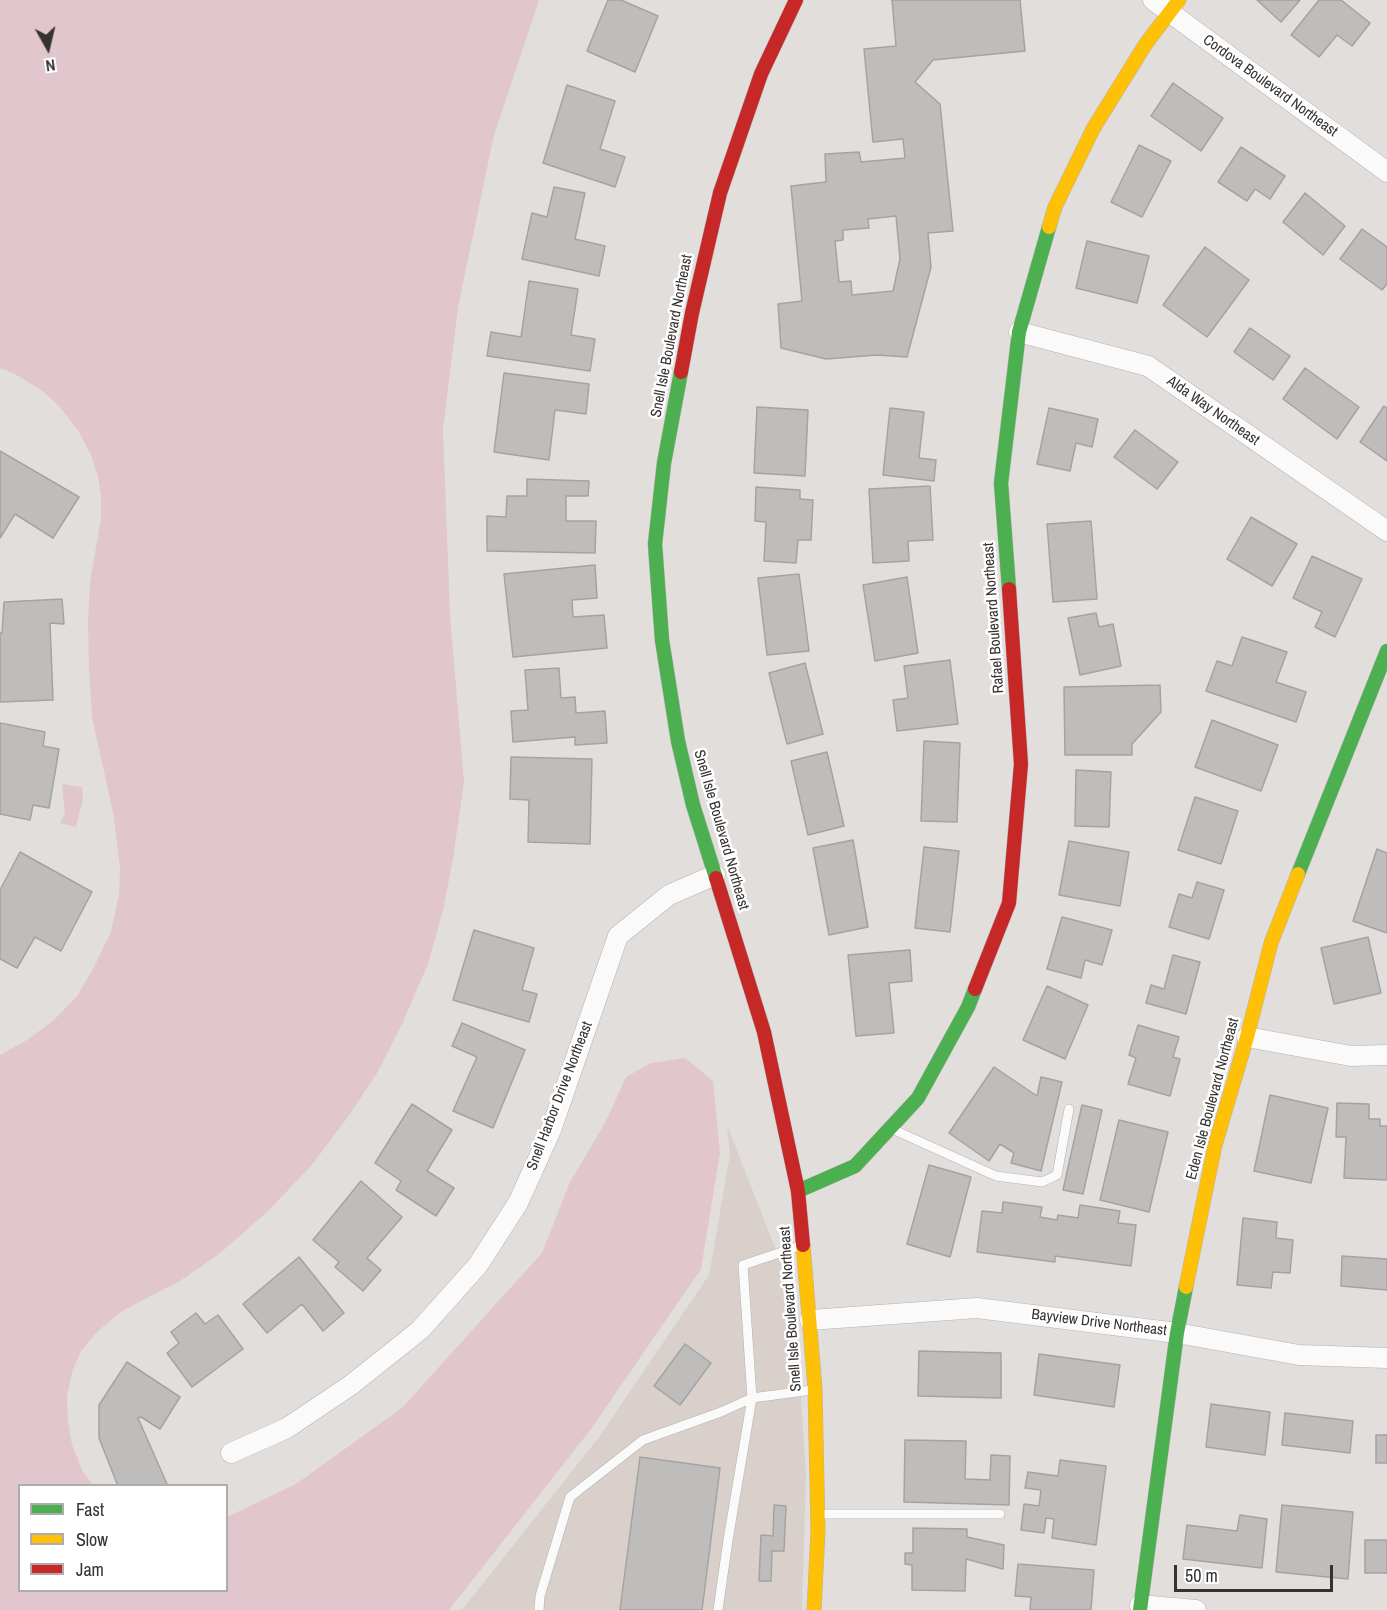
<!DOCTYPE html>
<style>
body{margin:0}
#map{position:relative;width:1387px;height:1610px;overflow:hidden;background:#e2dedc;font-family:"Archivo Narrow",sans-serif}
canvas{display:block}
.legend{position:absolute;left:18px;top:1484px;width:210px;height:108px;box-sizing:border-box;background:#fff;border:2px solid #aeadad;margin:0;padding:8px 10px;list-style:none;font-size:18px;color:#353231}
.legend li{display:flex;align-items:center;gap:12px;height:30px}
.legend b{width:30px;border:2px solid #aeadad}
.north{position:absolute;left:18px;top:18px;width:60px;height:60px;-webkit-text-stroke:4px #fff;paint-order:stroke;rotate:172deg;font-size:16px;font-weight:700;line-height:24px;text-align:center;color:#353231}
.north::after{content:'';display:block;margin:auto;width:21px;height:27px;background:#353231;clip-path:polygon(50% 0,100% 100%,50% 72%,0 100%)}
.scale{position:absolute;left:1174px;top:1565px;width:159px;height:27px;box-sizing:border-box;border:3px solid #353231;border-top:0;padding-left:8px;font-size:18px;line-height:21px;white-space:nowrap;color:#353231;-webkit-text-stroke:4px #fff;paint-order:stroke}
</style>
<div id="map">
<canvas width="1387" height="1610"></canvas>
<ul class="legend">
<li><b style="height:8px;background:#4caf50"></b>Fast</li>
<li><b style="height:8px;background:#ffc107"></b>Slow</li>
<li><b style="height:8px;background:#c62828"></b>Jam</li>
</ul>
<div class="north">N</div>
<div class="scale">50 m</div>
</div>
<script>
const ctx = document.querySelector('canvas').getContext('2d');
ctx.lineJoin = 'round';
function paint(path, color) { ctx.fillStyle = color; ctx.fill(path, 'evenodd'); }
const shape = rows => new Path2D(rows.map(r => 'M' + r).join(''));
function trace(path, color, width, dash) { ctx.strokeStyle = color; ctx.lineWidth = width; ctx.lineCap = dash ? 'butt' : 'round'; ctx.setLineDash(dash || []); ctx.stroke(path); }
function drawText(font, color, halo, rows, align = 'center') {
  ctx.font = font + ' "Archivo Narrow",sans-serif'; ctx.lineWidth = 5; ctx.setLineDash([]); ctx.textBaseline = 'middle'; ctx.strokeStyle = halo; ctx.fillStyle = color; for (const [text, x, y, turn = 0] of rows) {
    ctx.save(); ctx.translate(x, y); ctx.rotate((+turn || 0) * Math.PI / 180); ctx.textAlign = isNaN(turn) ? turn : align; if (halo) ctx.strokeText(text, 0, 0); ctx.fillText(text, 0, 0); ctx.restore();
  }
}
const built = shape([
 [727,1125,794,1296,806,1473,802,1610,462,1610,599,1437,709,1275,730,1155]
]);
const water = shape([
 [0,0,539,0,494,135,458,307,443,430,450,615,464,782,453,859,443,910,428,964,402,1024,377,1073,350,1114,311,1166,267,1212,219,1254,180,1281,122,1311,97,1332,81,1351,72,1372,67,1397,68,1421,72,1445,83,1472,93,1485,20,1486,20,1590,226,1590,227,1517,296,1484,402,1408,542,1253,570,1182,605,1123,626,1077,651,1063,685,1058,713,1081,720,1153,701,1269,591,1429,449,1610,0,1610,0,1055,27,1040,54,1020,77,996,93,969,111,932,119,894,120,868,114,817,92,717,89,670,88,621,90,582,101,518,101,496,98,476,91,455,79,432,60,407,44,392,15,374,0,368],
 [62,784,82,787,83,799,76,827,60,823,65,813]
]);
const building = shape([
 [608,0,621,0,658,16,635,72,587,51,608,0],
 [892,0,1020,0,1025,51,933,60,915,82,940,104,953,231,928,233,931,267,907,357,877,355,826,359,781,348,778,304,802,301,791,186,826,182,825,154,859,152,861,162,905,158,903,139,873,142,864,49,896,46,892,0],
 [896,216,900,259,893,291,852,295,851,281,839,282,835,241,843,240,843,230,869,228,868,219,896,216],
 [1257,0,1300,0,1281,22,1257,0],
 [1319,0,1341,0,1370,23,1352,46,1337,35,1319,57,1291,35,1319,0],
 [1173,83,1223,118,1201,151,1151,116,1173,83],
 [567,85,615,101,600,149,625,157,615,187,543,163,567,85],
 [1139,145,1171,161,1142,217,1111,202,1139,145],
 [1241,147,1285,176,1270,199,1255,189,1247,201,1218,182,1241,147],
 [554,187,585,193,575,239,605,246,599,276,522,259,532,213,547,217,554,187],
 [1305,193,1345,226,1323,255,1283,222,1305,193],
 [1362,229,1387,247,1387,284,1382,290,1340,259,1362,229],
 [1087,241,1149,256,1137,303,1076,288,1087,241],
 [1205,247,1249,280,1207,337,1163,305,1205,247],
 [529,281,578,289,571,335,595,339,590,371,487,356,491,332,521,337,529,281],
 [1250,328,1290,356,1273,380,1234,352,1250,328],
 [1305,368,1359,407,1337,439,1283,399,1305,368],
 [504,373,589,384,586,414,555,410,549,460,494,452,504,373],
 [1384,406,1387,408,1387,461,1360,442,1384,406],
 [757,407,808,410,805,476,754,473,757,407],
 [890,408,924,412,919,458,936,460,934,481,883,475,890,408],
 [1049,408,1098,419,1092,447,1076,443,1070,471,1037,464,1049,408],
 [1135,430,1178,462,1157,489,1114,457,1135,430],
 [0,451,79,497,53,538,15,514,0,538,0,451],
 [527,479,589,481,588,496,566,496,566,521,596,521,595,553,487,551,487,516,506,517,507,496,527,496,527,479],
 [930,486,933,540,908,541,909,561,873,563,869,489,930,486],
 [756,487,800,490,800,499,813,500,811,540,798,540,796,563,764,561,766,522,755,521,756,487],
 [1251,517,1297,544,1272,586,1227,559,1251,517],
 [1091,521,1097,599,1053,602,1047,524,1091,521],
 [1312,556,1362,579,1335,637,1315,627,1322,612,1293,598,1312,556],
 [595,565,597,598,572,600,573,617,604,615,607,648,513,657,504,574,595,565],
 [799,574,809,651,767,655,758,578,799,574],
 [907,577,918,653,875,661,863,585,907,577],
 [62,599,64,624,50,623,53,700,0,702,0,633,2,633,4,602,62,599],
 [1096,613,1099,627,1113,624,1121,666,1080,675,1068,618,1096,613],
 [1242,637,1287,652,1276,682,1306,692,1296,722,1206,691,1217,661,1232,666,1242,637],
 [950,660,958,724,897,731,893,700,908,698,904,666,950,660],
 [805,663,823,734,787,744,769,673,805,663],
 [559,668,561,698,575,697,576,713,605,711,607,743,575,745,575,737,513,742,511,711,528,710,525,670,559,668],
 [1160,685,1161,712,1132,744,1132,755,1065,755,1064,687,1160,685],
 [1212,720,1278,745,1261,791,1195,767,1212,720],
 [0,723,45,732,43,746,59,749,49,808,33,805,30,820,0,814,0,723],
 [924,741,960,743,957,822,921,821,924,741],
 [827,752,844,826,808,835,791,761,827,752],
 [511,757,592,759,590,844,528,842,529,800,510,799,511,757],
 [1076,770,1111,772,1109,827,1075,826,1076,770],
 [1195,797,1238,811,1221,864,1178,850,1195,797],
 [853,840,868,927,829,935,813,848,853,840],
 [1069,841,1129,852,1120,906,1059,895,1069,841],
 [924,847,959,851,950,932,915,928,924,847],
 [1377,849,1387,853,1387,933,1353,921,1377,849],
 [20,852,92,892,61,951,35,937,17,968,0,959,0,890,20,852],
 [1197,882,1224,890,1209,939,1169,927,1179,894,1192,898,1197,882],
 [1062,917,1112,930,1102,965,1085,960,1081,978,1047,969,1062,917],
 [474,930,534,948,522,990,537,994,529,1022,453,1000,474,930],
 [1368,937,1381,993,1334,1004,1321,948,1368,937],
 [910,950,912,981,889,983,894,1033,856,1036,848,955,910,950],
 [1173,955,1200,962,1186,1014,1146,1003,1151,985,1164,989,1173,955],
 [1047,986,1088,1005,1065,1059,1023,1040,1047,986],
 [462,1023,525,1050,493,1128,453,1111,477,1057,452,1046,462,1023],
 [1138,1025,1179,1037,1173,1057,1180,1059,1170,1096,1128,1084,1136,1058,1129,1055,1138,1025],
 [994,1067,1037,1096,1041,1077,1062,1082,1041,1171,1011,1163,1014,1153,1000,1144,989,1161,949,1133,994,1067],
 [1270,1095,1328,1108,1311,1183,1254,1171,1270,1095],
 [1337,1103,1369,1104,1369,1119,1380,1119,1380,1126,1387,1126,1387,1180,1344,1178,1346,1137,1336,1137,1337,1103],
 [412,1104,452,1130,427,1171,454,1188,436,1216,396,1190,401,1181,375,1163,412,1104],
 [1082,1105,1102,1110,1083,1194,1063,1190,1082,1105],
 [1119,1120,1168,1132,1149,1212,1100,1200,1119,1120],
 [929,1165,971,1177,950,1257,907,1244,929,1165],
 [361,1181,402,1217,367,1258,381,1270,363,1291,335,1267,339,1262,313,1240,361,1181],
 [1003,1202,1042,1207,1040,1217,1057,1220,1058,1215,1078,1218,1080,1205,1120,1211,1118,1223,1136,1225,1131,1266,1055,1256,1055,1262,977,1252,982,1211,1002,1213,1003,1202],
 [1243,1218,1277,1222,1276,1238,1293,1240,1290,1273,1273,1272,1271,1288,1237,1285,1243,1218],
 [1342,1256,1387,1259,1387,1290,1341,1286,1342,1256],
 [299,1257,344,1313,323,1331,302,1304,267,1333,243,1304,299,1257],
 [196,1313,205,1324,218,1315,243,1349,192,1387,167,1353,179,1343,171,1332,196,1313],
 [685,1344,711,1363,680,1405,654,1386,685,1344],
 [919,1351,1001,1353,1001,1398,918,1396,919,1351],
 [1039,1354,1120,1365,1114,1407,1034,1395,1039,1354],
 [127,1362,180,1397,160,1429,141,1417,138,1418,167,1484,163,1486,118,1486,99,1438,99,1405,127,1362],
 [1211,1404,1270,1412,1265,1455,1206,1447,1211,1404],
 [1285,1413,1353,1421,1350,1453,1282,1445,1285,1413],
 [1376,1435,1387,1435,1387,1463,1376,1463,1376,1435],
 [905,1440,966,1441,965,1479,990,1480,991,1455,1010,1456,1009,1505,904,1502,905,1440],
 [640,1457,720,1468,702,1610,620,1610,640,1457],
 [1060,1460,1106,1466,1096,1545,1052,1538,1054,1519,1046,1518,1044,1533,1021,1530,1024,1504,1039,1506,1041,1490,1025,1488,1028,1472,1058,1476,1060,1460],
 [774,1505,786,1506,784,1551,772,1551,771,1581,759,1581,761,1535,773,1536,774,1505],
 [1282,1505,1353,1512,1348,1579,1276,1572,1282,1505],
 [1240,1515,1267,1519,1262,1568,1183,1559,1187,1525,1237,1531,1240,1515],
 [913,1528,967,1529,967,1537,1004,1545,1003,1569,966,1559,965,1591,912,1590,912,1565,905,1564,905,1553,913,1553,913,1528],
 [1365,1540,1387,1540,1387,1573,1365,1573,1365,1540],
 [1018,1564,1094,1570,1091,1610,1030,1610,1031,1597,1015,1596,1018,1564]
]);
const lane = shape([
 [892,1129,996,1176,1042,1182,1057,1175,1069,1109],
 [820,1514,1000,1514],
 [539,1610,540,1596,570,1497,643,1440,721,1412,752,1398,812,1390],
 [718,1610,728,1540,752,1398,743,1265,800,1246]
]);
const street = shape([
 [1153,0,1387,172],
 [1019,332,1148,366,1387,531],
 [1247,1037,1351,1056,1387,1055],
 [810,1320,977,1308,1177,1333,1299,1355,1387,1358],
 [231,1453,287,1428,351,1385,420,1330,478,1265,518,1203,551,1130,618,936,669,895,715,875],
 [1140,1605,1196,1610]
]);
const fast = shape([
 [681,372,664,463,655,544,662,640,678,741,693,805,716,878],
 [1009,589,1001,483,1019,332,1049,227],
 [1298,874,1387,651],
 [798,1191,855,1166,918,1098,968,1007,975,989],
 [1140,1610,1177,1333,1186,1287]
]);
const slow = shape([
 [1049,227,1055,207,1093,129,1145,45,1179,0],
 [803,1245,815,1389,818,1531,814,1610],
 [1186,1287,1215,1145,1247,1037,1271,943,1298,874]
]);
const jam = shape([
 [681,372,692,313,720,193,761,74,796,0],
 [716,878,764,1032,798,1191,803,1245],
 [975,989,1009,903,1021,764,1009,589]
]);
const streetNames = [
 ["Cordova Boulevard Northeast",1270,86,36],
 ["Snell Isle Boulevard Northeast",672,336,-79],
 ["Alda Way Northeast",1213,411,35],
 ["Rafael Boulevard Northeast",994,618,-94],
 ["Snell Isle Boulevard Northeast",721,830,74],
 ["Snell Harbor Drive Northeast",560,1096,-69],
 ["Eden Isle Boulevard Northeast",1213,1099,-75],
 ["Snell Isle Boulevard Northeast",791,1309,-94],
 ["Bayview Drive Northeast",1099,1323,7]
];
paint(built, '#d9d0cc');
paint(water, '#e1c6cd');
paint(building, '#bfbdbb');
trace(building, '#a5a3a1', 1.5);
trace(lane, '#b5b2b1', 10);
trace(street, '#b5b2b1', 21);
trace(fast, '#b5b2b1', 15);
trace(slow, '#b5b2b1', 15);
trace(jam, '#b5b2b1', 15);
trace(lane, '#fbfafa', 9);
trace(street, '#fbfafa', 20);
trace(fast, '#4caf50', 14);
trace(slow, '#ffc107', 14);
trace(jam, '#c62828', 14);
drawText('15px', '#353231', '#fff', streetNames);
</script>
